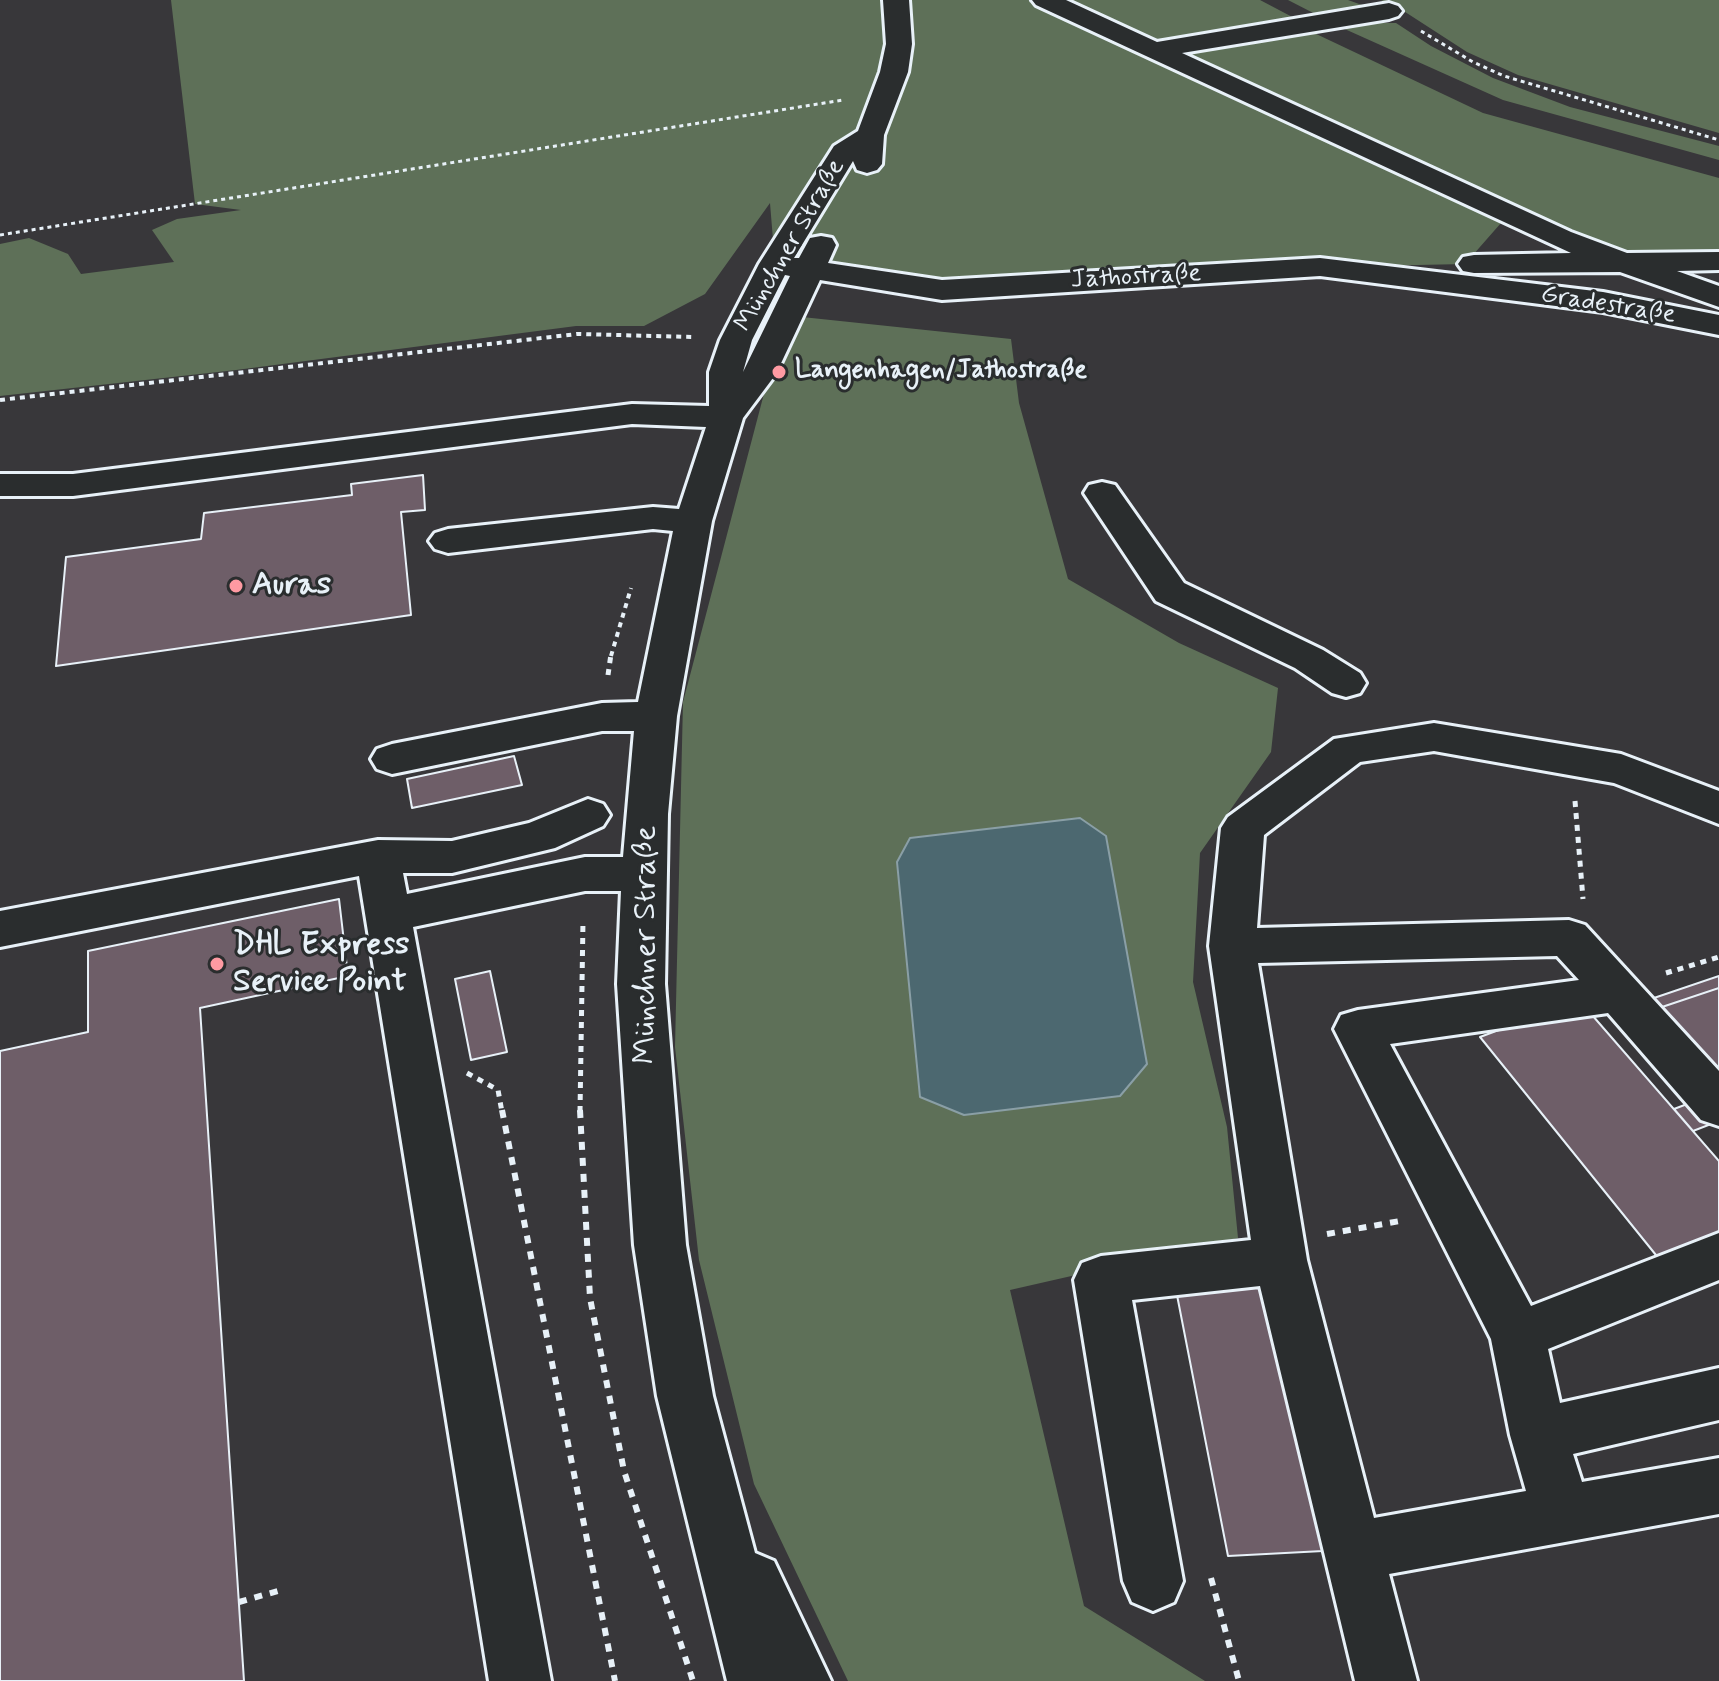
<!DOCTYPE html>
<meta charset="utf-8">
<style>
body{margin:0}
canvas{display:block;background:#38373a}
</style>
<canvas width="1719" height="1681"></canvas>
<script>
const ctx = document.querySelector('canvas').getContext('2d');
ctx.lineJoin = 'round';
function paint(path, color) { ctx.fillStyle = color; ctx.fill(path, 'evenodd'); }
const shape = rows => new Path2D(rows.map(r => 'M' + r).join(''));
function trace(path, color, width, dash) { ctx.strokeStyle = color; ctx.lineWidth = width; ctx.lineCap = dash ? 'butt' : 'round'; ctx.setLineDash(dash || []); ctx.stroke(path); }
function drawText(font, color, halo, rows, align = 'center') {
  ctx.font = font + ' Mynerve,sans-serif'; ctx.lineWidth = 6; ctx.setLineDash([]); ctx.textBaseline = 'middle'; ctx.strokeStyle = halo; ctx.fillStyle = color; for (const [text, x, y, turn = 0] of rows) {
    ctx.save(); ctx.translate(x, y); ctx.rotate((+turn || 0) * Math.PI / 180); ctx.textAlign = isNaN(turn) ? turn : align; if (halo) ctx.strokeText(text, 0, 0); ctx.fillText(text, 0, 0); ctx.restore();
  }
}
const green = shape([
 [171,0,1260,0,1298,20,1156,49,1508,215,1465,264,1320,267,942,290,775,264,770,203,705,294,644,326,576,326,236,370,0,396,0,244,29,238,68,254,81,274,174,262,152,230,177,219,241,210,195,204],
 [1288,0,1348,0,1373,9,1325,19],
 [1381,0,1719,0,1719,133,1518,75,1467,52,1399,8],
 [1362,23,1396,23,1431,46,1493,78,1570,107,1719,146,1719,160,1503,100,1338,26],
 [1312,32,1483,113,1719,178,1719,256,1618,256,1176,54],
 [802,317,1011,339,1019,403,1068,579,1179,643,1278,688,1271,752,1200,853,1193,982,1227,1127,1238,1238,1010,1290,1084,1606,1205,1681,848,1681,754,1484,699,1260,675,1047,683,702,766,386]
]);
const water = shape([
 [1080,818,1106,836,1147,1064,1120,1096,964,1115,920,1097,897,862,910,838,1080,818]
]);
const building = shape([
 [423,475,425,510,401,512,411,615,56,666,66,557,201,539,204,513,352,495,351,484,423,475],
 [514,756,522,785,412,808,407,779,514,756],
 [339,899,348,976,200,1008,244,1681,0,1681,0,1051,88,1032,88,951,339,899],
 [490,971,507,1052,471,1060,455,979,490,971],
 [1719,976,1719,988,1659,1008,1651,999,1719,976],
 [1719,988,1719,1073,1659,1008,1719,988],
 [1579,1000,1719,1161,1719,1241,1664,1265,1480,1037,1579,1000],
 [1719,1092,1719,1121,1693,1131,1674,1109,1719,1092],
 [1262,1286,1323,1551,1228,1556,1176,1290,1262,1286]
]);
const pathFar3 = shape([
 [1421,31,1473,62,1504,76,1719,140],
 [0,235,843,100]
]);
const pathFar2 = shape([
 [0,400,577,334,695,337],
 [611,656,631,588]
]);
const pathFar1 = shape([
 [608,675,611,654],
 [1575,801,1583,899],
 [1666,973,1719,957],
 [467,1073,498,1090,502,1112],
 [580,1112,583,920]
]);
const path = shape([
 [502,1110,615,1681],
 [580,1110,590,1298,624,1471,693,1681],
 [1327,1234,1400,1221],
 [1211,1578,1239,1681],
 [239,1602,278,1591]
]);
const minor = shape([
 [883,0,909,0,912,44,908,72,884,135,882,164,877,170,867,173,857,170,853,161,794,258,799,258,810,238,821,236,832,238,836,245,828,263,942,280,1320,258,1603,292,1719,315,1719,335,1603,312,1320,276,942,300,820,280,776,374,743,418,712,521,677,716,668,814,665,984,686,1245,713,1396,755,1553,774,1561,831,1681,727,1681,657,1396,634,1245,617,984,621,891,585,891,413,927,551,1681,489,1681,359,876,0,947,0,911,378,840,452,841,529,823,588,799,603,804,610,815,603,826,555,848,452,873,403,873,407,894,585,857,623,857,634,731,602,731,392,774,377,769,371,759,377,749,392,744,602,703,638,702,673,531,653,529,448,553,435,549,429,541,435,533,448,529,653,507,679,509,706,427,632,424,73,496,0,496,0,474,73,474,632,404,709,406,709,372,720,340,759,264,834,146,858,131,880,72,886,44,883,0],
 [785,275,790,276,743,372,752,340,785,275],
 [1032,0,1066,0,1157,42,1389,3,1398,6,1402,11,1398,16,1389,19,1182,53,1571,232,1627,253,1719,252,1719,270,1677,271,1719,286,1719,307,1620,272,1474,273,1463,271,1458,264,1463,257,1474,255,1571,253,1036,5,1032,0],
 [1102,482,1115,485,1184,583,1323,650,1360,673,1366,683,1360,693,1346,697,1332,693,1295,668,1156,601,1084,493,1089,485,1102,482],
 [1434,723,1621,754,1719,791,1719,824,1614,783,1434,751,1360,762,1264,835,1257,928,1569,920,1585,925,1719,1071,1719,1126,1701,1120,1608,1013,1390,1044,1531,1306,1719,1233,1719,1280,1548,1349,1560,1403,1719,1368,1719,1420,1573,1454,1582,1482,1719,1458,1719,1514,1389,1574,1417,1681,1355,1681,1260,1286,1132,1300,1183,1581,1174,1602,1153,1611,1132,1602,1123,1581,1074,1280,1082,1263,1101,1256,1251,1240,1209,946,1221,828,1228,817,1334,739,1434,723],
 [1557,956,1579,980,1358,1010,1341,1015,1334,1029,1491,1339,1510,1435,1526,1491,1374,1518,1307,1260,1258,963,1557,956]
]);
const markers = [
 [779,372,8,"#ff9aa2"],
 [236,586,8,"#ff9aa2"],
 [217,964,8,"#ff9aa2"]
];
const farStreetnames = [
 ["Münchner Straße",791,246,-60],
 ["Jathostraße",1136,278,-3],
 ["Gradestraße",1608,306,9]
];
const farPoinames = [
 ["Langenhagen/Jathostraße",795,372]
];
const poiNames = [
 ["Auras",252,586],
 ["DHL Express",233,946],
 ["Service Point",233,983]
];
const streetNames = [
 ["Münchner Straße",647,945,-90]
];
paint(green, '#5e7058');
paint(water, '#4c6870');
trace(water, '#8a9fa6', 2);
paint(building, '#6e5e68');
trace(building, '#e8f1f8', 2);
trace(minor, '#e8f1f8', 6);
trace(pathFar3, '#e8f1f8', 3, [4, 4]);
trace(pathFar2, '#e8f1f8', 4, [5, 5]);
trace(pathFar1, '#e8f1f8', 5, [6, 6]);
trace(path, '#e8f1f8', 6, [8, 8]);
paint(minor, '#2a2d2e');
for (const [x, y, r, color] of markers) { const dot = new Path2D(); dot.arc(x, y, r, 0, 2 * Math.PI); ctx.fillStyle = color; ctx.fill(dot); trace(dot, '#2a2d2e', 3); }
drawText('26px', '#e8f1f8', '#2a2d2e', farStreetnames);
drawText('bold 26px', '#e8f1f8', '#2a2d2e', farPoinames, 'left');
drawText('bold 32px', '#e8f1f8', '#2a2d2e', poiNames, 'left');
drawText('32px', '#e8f1f8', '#2a2d2e', streetNames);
</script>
